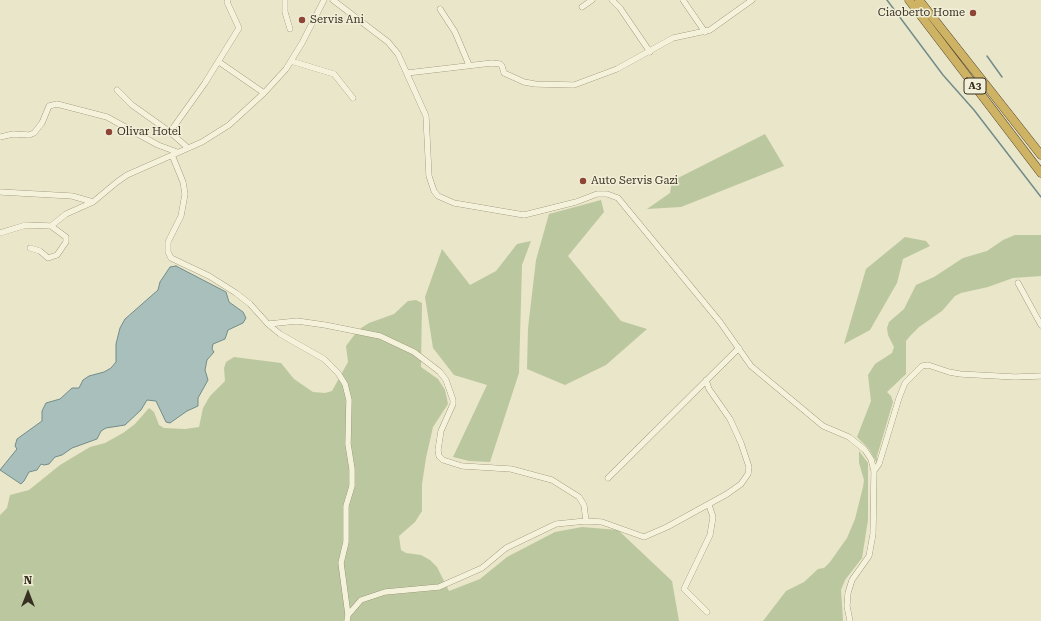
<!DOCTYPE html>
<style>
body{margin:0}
#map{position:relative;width:1041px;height:621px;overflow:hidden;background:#eae6c9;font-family:"Roboto Serif",serif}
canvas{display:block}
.north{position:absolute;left:8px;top:573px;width:40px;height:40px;-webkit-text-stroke:3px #f2efd8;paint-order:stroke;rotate:0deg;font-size:11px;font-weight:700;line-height:16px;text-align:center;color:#372f22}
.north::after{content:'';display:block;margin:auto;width:14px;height:18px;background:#372f22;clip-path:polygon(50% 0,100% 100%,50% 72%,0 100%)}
</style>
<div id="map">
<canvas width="1041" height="621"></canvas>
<div class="north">N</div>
</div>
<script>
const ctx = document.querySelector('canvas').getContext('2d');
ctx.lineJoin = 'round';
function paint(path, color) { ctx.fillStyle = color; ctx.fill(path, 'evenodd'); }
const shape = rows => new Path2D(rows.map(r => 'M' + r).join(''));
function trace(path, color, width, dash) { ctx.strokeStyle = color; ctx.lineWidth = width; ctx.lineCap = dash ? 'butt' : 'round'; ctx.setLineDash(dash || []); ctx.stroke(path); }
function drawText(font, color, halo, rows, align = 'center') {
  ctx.font = font + ' "Roboto Serif",serif'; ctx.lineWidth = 3; ctx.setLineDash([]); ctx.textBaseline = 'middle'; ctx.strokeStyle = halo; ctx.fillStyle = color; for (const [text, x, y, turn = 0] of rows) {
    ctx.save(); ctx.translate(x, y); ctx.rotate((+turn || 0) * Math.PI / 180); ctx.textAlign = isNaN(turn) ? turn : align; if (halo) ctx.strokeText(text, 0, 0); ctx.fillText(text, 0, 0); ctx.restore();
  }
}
const green = shape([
 [765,134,784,166,681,207,647,209,670,193,672,181],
 [601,200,604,212,568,256,621,321,647,329,606,365,565,385,527,369,528,328,536,260,549,214],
 [1015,235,1041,235,1041,276,1013,278,988,287,961,293,955,296,942,311,919,327,910,336,906,341,906,374,887,392,891,396,893,402,877,456,877,463,869,449,857,437,871,401,868,375,875,364,892,353,894,347,888,335,887,328,889,322,904,309,916,285,934,277,963,258,987,251,1003,240],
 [905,237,926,241,930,246,903,259,897,283,870,330,844,344,866,269],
 [531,241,522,265,519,373,490,462,469,461,453,457,487,385,454,375,433,348,425,297,442,249,470,285,496,271,517,244],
 [416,300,422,303,421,367,438,379,445,390,448,404,433,427,426,458,422,484,422,511,415,522,399,536,401,550,406,553,421,555,430,560,437,567,449,591,480,579,507,557,555,532,582,527,618,530,672,581,679,621,0,621,0,515,7,508,10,495,29,490,60,465,90,447,105,443,123,433,135,424,149,408,154,412,159,425,164,428,185,429,199,427,203,408,210,396,225,381,224,368,226,362,234,357,281,363,294,379,313,392,325,393,332,391,348,362,346,346,358,330,369,323,394,314,408,301],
 [859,451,868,463,868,520,862,558,845,580,841,590,843,621,763,621,786,591,804,582,818,569,824,568,830,562,847,538,855,519,863,487,864,480,859,463]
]);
const water = shape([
 [176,266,226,292,229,302,243,312,246,318,243,323,228,330,225,339,213,344,212,349,214,352,207,360,205,370,208,380,198,398,198,406,187,411,170,423,166,422,156,401,147,400,141,410,125,425,106,428,101,431,97,439,72,448,62,455,55,457,49,464,44,465,41,464,37,470,29,472,24,481,21,484,0,470,17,449,15,446,17,439,42,421,42,411,46,403,60,399,72,388,79,388,83,380,89,376,104,372,111,368,116,362,116,344,120,328,125,319,158,290,160,282,170,267,176,266]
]);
const stream = shape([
 [887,0,943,75,974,110,1041,197],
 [987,56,1002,77]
]);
const minor = shape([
 [285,0,285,12,290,29],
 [333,0,388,42,398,54,426,116,429,176,434,191,438,196,454,203,524,215,576,202,597,194,607,194,618,198,720,322,751,366,823,426,849,437,865,450,871,459,874,471,873,534,869,556,852,580,848,593,847,606,850,621],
 [612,0,620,8,650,52],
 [683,0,705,32],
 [582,7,592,0],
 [440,9,455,32,469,65],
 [291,61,334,74,353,98],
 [219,62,264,93],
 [407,73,492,63,500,64,502,66,504,73,524,82,535,84,574,85,617,69,673,38,710,30,752,0],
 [117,90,132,105,170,132,188,148],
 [170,132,205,83,239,28,227,2,228,0],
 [0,137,13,134,29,135,34,133,42,123,49,106,57,104,107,117,158,145,177,152],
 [172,155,183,182,185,194,181,216,168,242,168,252,171,258,209,276,236,293,250,304,268,324,280,334,324,359,338,373,345,384,349,400,348,444,352,469,352,486,346,506,346,542,341,563,348,615],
 [0,192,72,196,93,202],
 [0,233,26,225,51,226,66,214,93,202,117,182,127,175,202,142,229,125,264,93,286,69,302,43,324,0],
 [30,248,40,251,48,258,57,255,66,242,66,237,51,226],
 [1018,283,1041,325],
 [268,324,297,321,325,325,380,336,414,352,440,372,446,380,453,400,453,404,441,431,438,450,439,456,443,460,462,466,511,469,552,480,579,497,584,505,586,521],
 [874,471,879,464,899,398,905,383,922,366,928,365,949,372,960,374,1015,377,1041,376],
 [608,478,739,348],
 [707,612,684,589,710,535,713,517,709,505],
 [347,621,348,615,361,600,385,592,439,587,482,568,506,548,556,524,586,521,602,522,644,537,667,527,727,494,741,484,748,474,749,467,741,443,730,419,709,389,706,380]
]);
const highway = shape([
 [909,0,1041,173],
 [919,0,1041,155]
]);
const markers = [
 [973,13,4,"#8d4536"],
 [302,20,4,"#8d4536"],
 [109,132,4,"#8d4536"],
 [583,181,4,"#8d4536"]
];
const shields = [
 [975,86,22]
];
const shieldNames = [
 ["A3",975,86]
];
const poiNames = [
 ["Ciaoberto Home",965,13,"right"],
 ["Servis Ani",310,20],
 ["Olivar Hotel",117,132],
 ["Auto Servis Gazi",591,181]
];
paint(green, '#bbc79e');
paint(water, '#a9bfbc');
trace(water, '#718c8a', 1);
trace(stream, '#718c8a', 1.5);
trace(minor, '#847a60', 6);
trace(highway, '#534833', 9);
trace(minor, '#f5f2dc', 5.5);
trace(highway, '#cfb364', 8);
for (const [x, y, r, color] of markers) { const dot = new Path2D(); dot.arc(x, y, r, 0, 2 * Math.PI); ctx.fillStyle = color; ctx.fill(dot); trace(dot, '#f2efd8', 1.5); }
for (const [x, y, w] of shields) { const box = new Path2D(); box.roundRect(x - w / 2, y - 8, w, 16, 3); ctx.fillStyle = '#f2efd8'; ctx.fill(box); trace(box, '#372f22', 1); }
drawText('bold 10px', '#372f22', null, shieldNames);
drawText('11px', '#372f22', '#f2efd8', poiNames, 'left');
</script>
